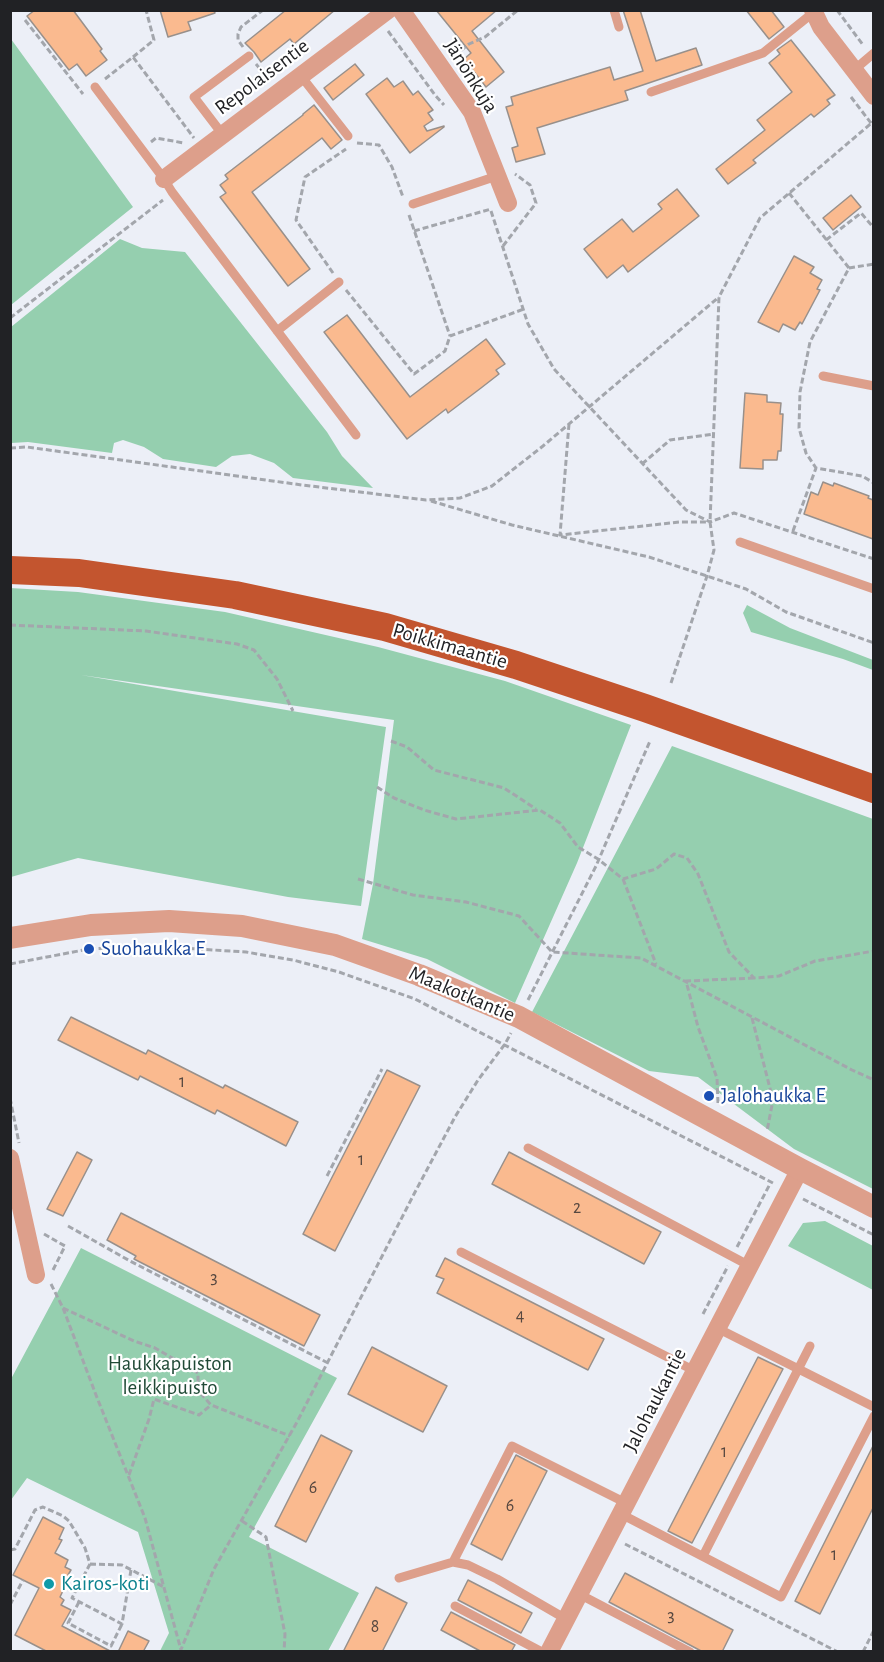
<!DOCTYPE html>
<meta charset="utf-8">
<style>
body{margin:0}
#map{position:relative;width:884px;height:1662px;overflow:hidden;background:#eceff7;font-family:"Alegreya Sans",sans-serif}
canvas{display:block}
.frame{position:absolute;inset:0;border:12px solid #212225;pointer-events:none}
</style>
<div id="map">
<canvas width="884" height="1662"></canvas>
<div class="frame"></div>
</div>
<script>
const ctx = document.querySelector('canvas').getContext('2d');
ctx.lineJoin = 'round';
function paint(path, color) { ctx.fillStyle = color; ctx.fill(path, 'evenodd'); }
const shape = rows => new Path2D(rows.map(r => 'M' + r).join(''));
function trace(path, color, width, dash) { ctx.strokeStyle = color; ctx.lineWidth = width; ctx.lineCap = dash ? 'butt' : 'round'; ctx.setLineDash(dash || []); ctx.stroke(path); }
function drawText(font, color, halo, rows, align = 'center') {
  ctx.font = font + ' "Alegreya Sans",sans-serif'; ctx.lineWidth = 4.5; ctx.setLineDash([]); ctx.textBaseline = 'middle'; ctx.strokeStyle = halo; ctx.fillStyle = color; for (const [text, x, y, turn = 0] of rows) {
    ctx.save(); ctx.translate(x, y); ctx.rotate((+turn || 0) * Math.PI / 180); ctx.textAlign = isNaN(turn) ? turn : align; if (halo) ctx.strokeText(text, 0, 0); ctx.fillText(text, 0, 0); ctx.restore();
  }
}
const green = shape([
 [11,39,133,207,11,305,10,305],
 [120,239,142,248,185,252,327,432,342,456,373,488,293,478,274,463,250,454,232,456,216,467,163,459,144,447,123,440,114,443,112,453,28,442,11,443,11,327],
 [10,588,78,592,225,612,378,647,505,681,631,725,577,863,515,1003,427,959,362,939,373,884,394,720,81,675,386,727,361,906,288,897,78,858,11,877],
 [747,605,790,628,873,660,873,670,843,659,751,632,743,613],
 [672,746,873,819,873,1189,794,1149,698,1077,649,1071,532,1012],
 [825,1221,873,1246,873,1290,788,1246,803,1223],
 [81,1248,337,1378,249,1537,359,1593,328,1651,160,1651,169,1633,138,1532,27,1478,11,1500,11,1379]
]);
const building = shape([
 [35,10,73,10,102,49,100,51,107,60,86,76,77,64,69,70,27,16,35,10],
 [160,10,214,10,215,13,188,22,191,30,168,37,160,10],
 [286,10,335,10,294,44,290,39,261,62,254,52,245,43,286,10],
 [436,10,497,10,472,31,504,72,486,87,464,59,471,53,436,10],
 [623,10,640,10,656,61,696,48,702,65,625,91,628,100,537,128,545,154,516,162,512,148,518,146,506,107,513,105,511,97,610,67,614,80,643,71,623,10],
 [746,10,771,10,784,27,769,39,746,10],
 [791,40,835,95,827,100,830,104,814,117,811,114,753,160,756,163,728,184,716,169,765,130,757,120,792,92,769,63,780,54,777,50,791,40],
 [355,64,364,75,333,100,324,88,355,64],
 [387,78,394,87,403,81,413,95,418,91,433,110,428,113,433,120,424,126,427,131,444,126,444,127,410,153,366,94,387,78],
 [314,105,342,140,331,149,322,138,252,192,310,269,288,286,220,197,226,193,220,185,228,179,225,175,303,115,303,114,314,105],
 [677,189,699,216,628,272,623,265,607,278,584,249,622,219,633,232,662,209,658,204,677,189],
 [851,195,861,207,833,230,823,218,851,195],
 [794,256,814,267,810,273,822,280,817,289,820,290,802,324,800,322,795,330,783,324,779,332,758,322,794,256],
 [347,315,410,397,486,339,505,364,496,370,499,374,481,388,448,413,446,409,407,439,324,332,347,315],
 [745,393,767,395,767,402,781,403,780,414,783,414,781,451,778,451,777,460,763,460,763,469,740,468,745,393],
 [823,482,833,486,834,483,869,496,868,498,873,500,873,539,804,514,811,492,818,495,823,482],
 [71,1017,146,1054,148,1050,223,1088,225,1085,298,1122,286,1146,217,1110,215,1114,140,1076,138,1080,58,1040,71,1017],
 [387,1070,420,1086,335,1251,303,1234,387,1070],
 [77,1152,92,1160,63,1216,47,1209,77,1152],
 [509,1152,661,1232,644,1264,492,1184,509,1152],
 [121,1213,320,1315,304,1346,134,1259,136,1256,107,1240,121,1213],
 [445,1258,604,1339,588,1370,437,1293,444,1279,436,1276,445,1258],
 [372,1347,447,1386,423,1432,348,1394,372,1347],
 [758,1357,783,1369,692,1543,668,1531,758,1357],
 [321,1435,352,1451,306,1542,275,1526,321,1435],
 [873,1446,873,1508,820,1614,795,1601,873,1446],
 [516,1455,547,1471,502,1560,471,1544,516,1455],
 [43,1517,64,1528,59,1539,62,1540,55,1553,68,1560,65,1567,71,1570,68,1575,70,1576,60,1597,64,1600,61,1605,71,1610,62,1626,112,1652,48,1652,15,1635,39,1588,13,1575,43,1517],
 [625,1573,733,1630,722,1652,703,1652,609,1602,625,1573],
 [468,1580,532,1613,521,1633,458,1600,468,1580],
 [376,1587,407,1603,382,1652,343,1652,376,1587],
 [451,1612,515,1645,511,1652,482,1652,441,1630,451,1612],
 [128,1631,149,1641,143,1652,118,1652,128,1631]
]);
const path = shape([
 [837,10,863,45],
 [25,20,83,94],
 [388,31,435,95,444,105],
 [243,47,238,40,238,34,241,27,263,10],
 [454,56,469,44,485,37,518,10],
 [133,57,154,40,146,10],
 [256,64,269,80],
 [105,79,133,57,194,138],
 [851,97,874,127],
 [151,142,156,138,184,143],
 [357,143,379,145,392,167,403,197],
 [789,193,849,268,810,342,800,392,799,428,806,453,816,468,862,476,874,483],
 [491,211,528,324,554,369,686,510,710,522,734,513,874,559],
 [409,215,450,336],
 [414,231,491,209],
 [826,240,861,213,874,228],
 [503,246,536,203,530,185,515,174],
 [849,268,874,264],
 [333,273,296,220,305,177,346,149],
 [346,290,414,374,445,351,450,336,524,309],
 [10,318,163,200],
 [569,424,560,535,680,522,707,522],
 [10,448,27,447,302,485,426,500,460,498,492,486,543,446,719,297],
 [642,464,670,440,714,434],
 [431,501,512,525,649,557,707,576,746,589,786,612,874,643],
 [793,531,816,468],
 [10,625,146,631,237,644,254,650,277,679,293,711],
 [671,683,707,576,714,550,710,522,719,297,760,218,874,121],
 [391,741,407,747,434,770,504,788,536,809],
 [377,787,394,798,424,810,456,819,540,810,560,823,578,847,598,859,623,879,656,869,674,854,687,858,698,874,729,952,754,978,779,976,815,961,874,951],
 [358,879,413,895,466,902,519,916,552,952,641,958,852,1070,874,1080],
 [623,879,656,964],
 [10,964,89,949,148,946,246,952,293,960,339,972,415,999,773,1183],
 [528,1000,596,866,650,741],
 [752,1018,773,1100,767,1131],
 [10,1098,19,1143],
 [718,1103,717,1078,698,1027,686,981,754,978],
 [327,1176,382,1069],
 [803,1199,874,1235],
 [68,1226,130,1261,328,1363],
 [44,1234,65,1246,52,1272],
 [737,1247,771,1182],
 [51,1284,63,1308,96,1395,145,1518,181,1650],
 [63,1308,134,1341,155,1348,198,1373,198,1390,211,1405,290,1436],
 [703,1314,728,1266],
 [129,1475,149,1419,154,1399,199,1415,211,1405],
 [242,1521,266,1537,285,1634,284,1652],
 [625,1544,838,1652],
 [10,1550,15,1549,35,1510,43,1507,63,1516,69,1521,85,1548,90,1564,72,1598,122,1624,131,1570],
 [90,1564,122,1565,164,1587],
 [79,1602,68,1623,111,1646,122,1624],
 [10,1605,23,1580],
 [180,1652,214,1569,297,1422,414,1194,455,1117,478,1080,505,1044,511,1033],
 [863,1652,874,1630]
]);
const service = shape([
 [614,10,619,27],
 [854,70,874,53],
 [301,76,348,136],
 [95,87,164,179,172,192,356,435],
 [651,92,763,53,814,12],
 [223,135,194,97,249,56],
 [413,204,497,176],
 [277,331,339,282],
 [823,376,874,386],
 [740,542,874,589],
 [528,1148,750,1266],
 [461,1252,695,1371],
 [717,1328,874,1407],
 [621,1514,781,1597,874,1416],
 [703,1556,810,1346],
 [453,1562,468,1565,497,1579,566,1619],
 [399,1578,453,1562,512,1446,626,1503],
 [579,1594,690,1652],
 [455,1606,542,1652]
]);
const minor = shape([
 [401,10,472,112,508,203],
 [813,10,821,27,874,96],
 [164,179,388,10],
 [10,1158,36,1275],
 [549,1652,800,1169]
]);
const tertiary = shape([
 [10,938,91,925,169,921,242,926,335,945,419,975,519,1017,800,1169,874,1207]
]);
const primary = shape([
 [10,570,79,573,235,595,385,627,516,665,645,708,874,789]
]);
const markers = [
 [89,949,6,"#1a4fb4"],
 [709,1096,6,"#1a4fb4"],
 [49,1584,6,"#0f9aa8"]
];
const numberNames = [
 ["1",182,1082],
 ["1",361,1160],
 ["2",577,1208],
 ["3",214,1278],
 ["4",520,1316],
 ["1",724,1452],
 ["6",313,1488],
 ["6",510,1506],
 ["1",834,1555],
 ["3",671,1616],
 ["8",375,1627]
];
const streetNames = [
 ["Jänönkuja",471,76,58],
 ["Repolaisentie",262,77,-37],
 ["Poikkimaantie",450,646,16],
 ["Maakotkantie",462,994,23],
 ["Jalohaukantie",655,1400,-63]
];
const transitNames = [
 ["Suohaukka E",101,949],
 ["Jalohaukka E",721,1096]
];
const parkNames = [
 ["Haukkapuiston",170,1364],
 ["leikkipuisto",170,1388]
];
const cultureNames = [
 ["Kairos-koti",61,1584]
];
paint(green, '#95cfaf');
paint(building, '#faba8f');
trace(building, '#98908b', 1.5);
trace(path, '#a3a6ac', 3, [6, 3]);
trace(service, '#dd9f8b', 9);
trace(minor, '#dd9f8b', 18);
trace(tertiary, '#dd9f8b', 22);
trace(primary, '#c3552f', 28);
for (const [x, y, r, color] of markers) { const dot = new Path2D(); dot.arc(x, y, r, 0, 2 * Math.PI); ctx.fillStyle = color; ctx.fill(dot); trace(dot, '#fff', 2); }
drawText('18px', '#574840', null, numberNames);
drawText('21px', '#212225', '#fff', streetNames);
drawText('21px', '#164399', '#fff', transitNames, 'left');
drawText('21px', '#204a36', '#fff', parkNames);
drawText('21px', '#0d838f', '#fff', cultureNames, 'left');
</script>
